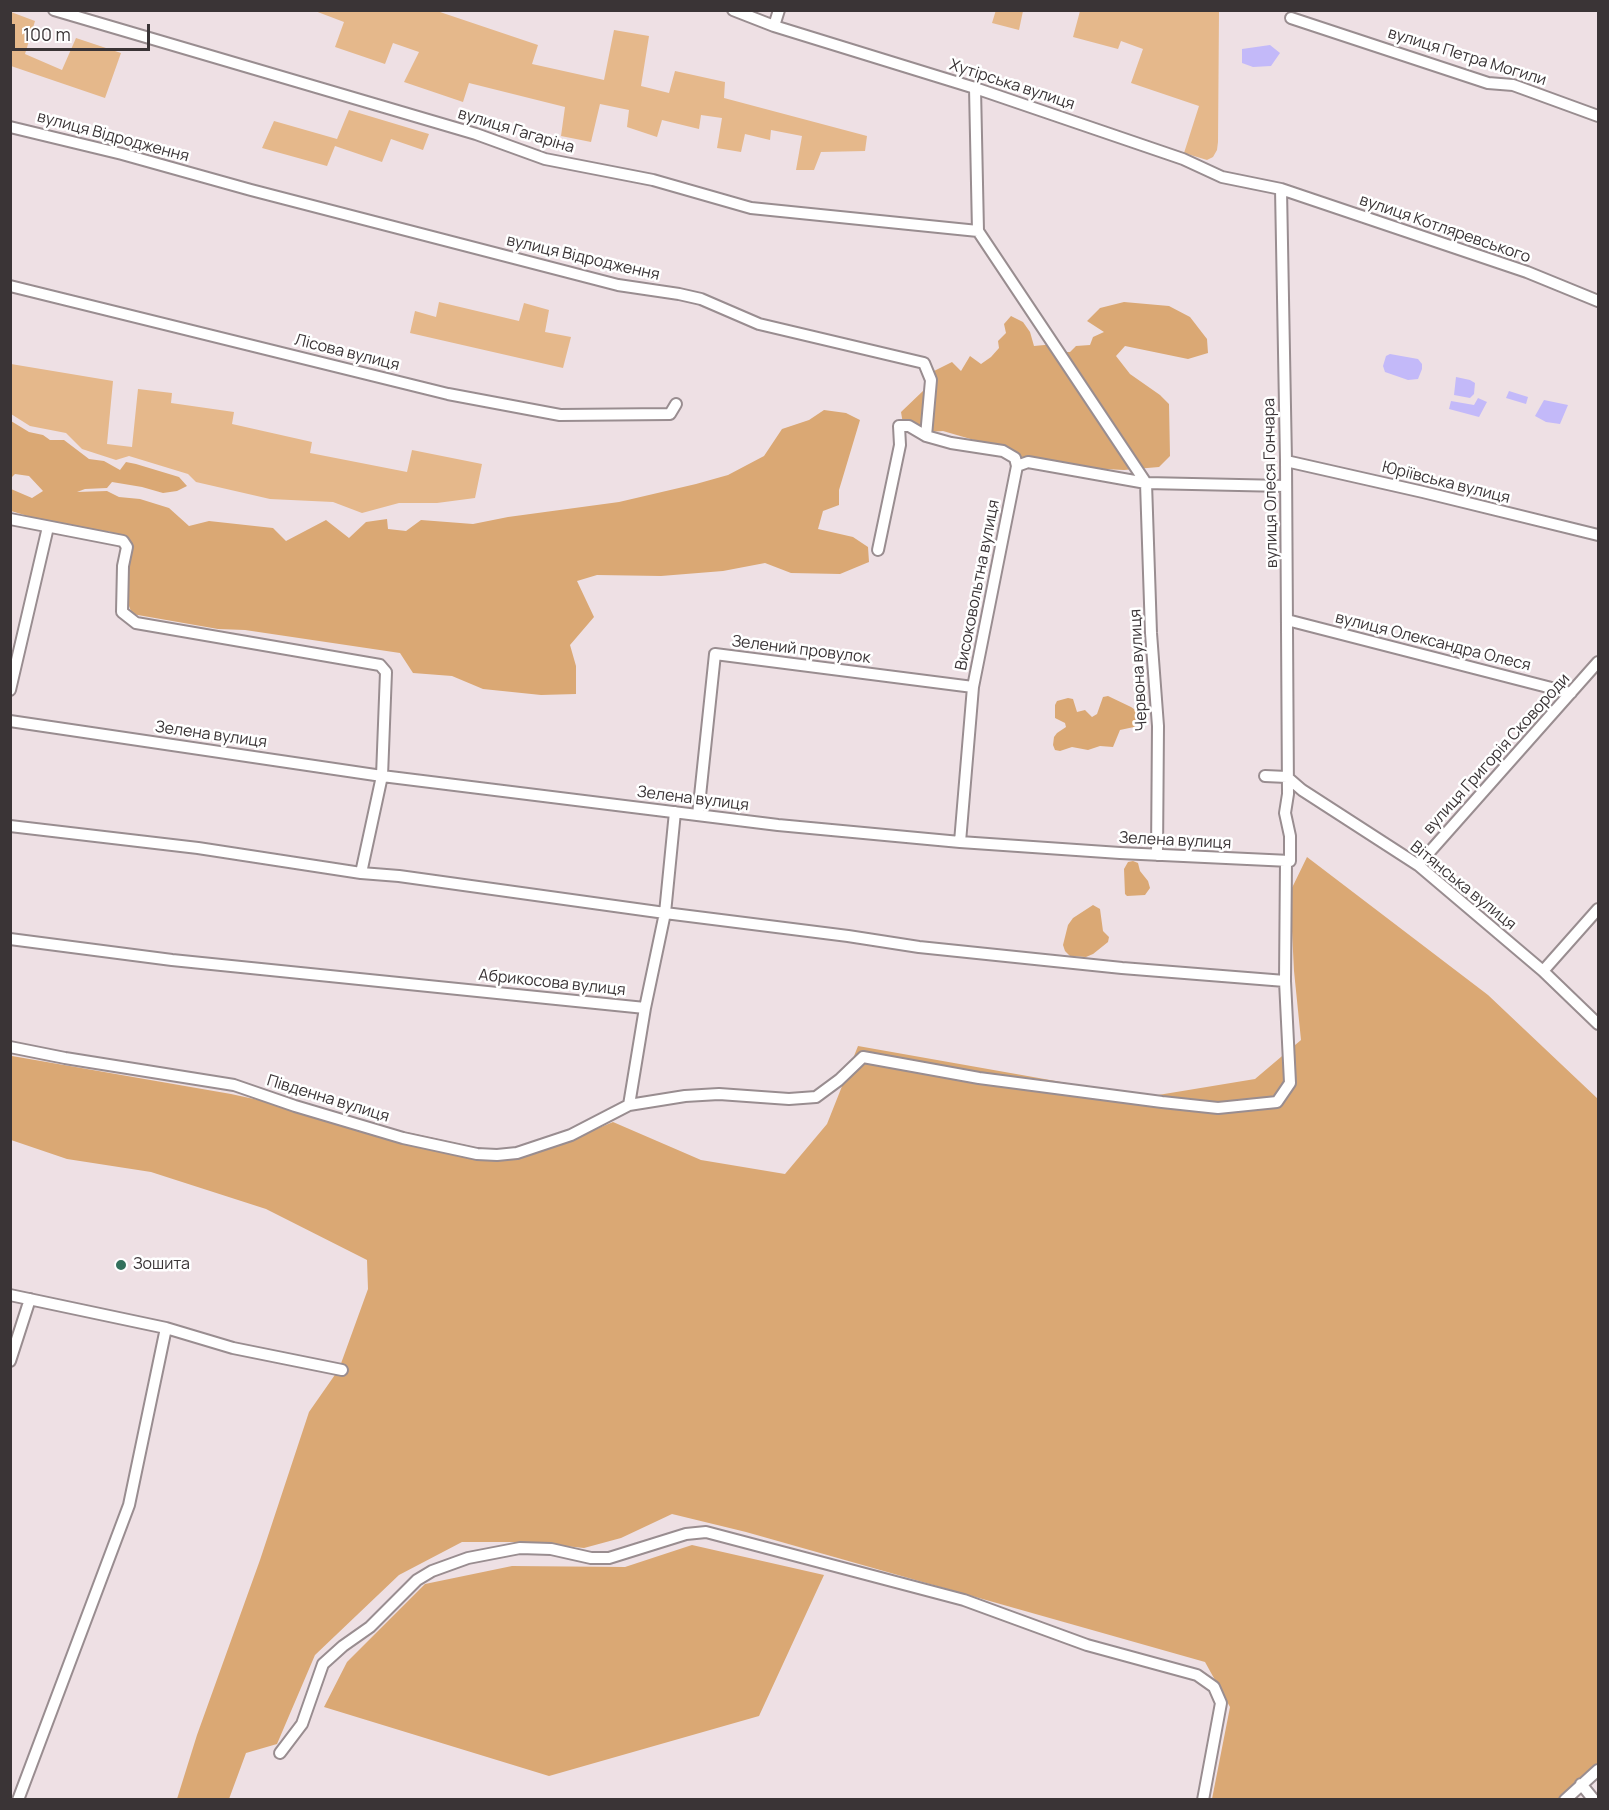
<!DOCTYPE html>
<meta charset="utf-8">
<style>
body{margin:0}
#map{position:relative;width:1609px;height:1810px;overflow:hidden;background:#eee0e4;font-family:Manrope,sans-serif}
canvas{display:block}
.frame{position:absolute;inset:0;border:12px solid #3a3436;pointer-events:none}
.scale{position:absolute;left:12px;top:24px;width:138px;height:27px;box-sizing:border-box;border:3px solid #3a3436;border-top:0;padding-left:8px;font-size:18px;line-height:21px;white-space:nowrap;color:#3a3436;-webkit-text-stroke:4px #fff;paint-order:stroke}
</style>
<div id="map">
<canvas width="1609" height="1810"></canvas>
<div class="frame"></div>
<div class="scale">100 m</div>
</div>
<script>
const ctx = document.querySelector('canvas').getContext('2d');
ctx.lineJoin = 'round';
function paint(path, color) { ctx.fillStyle = color; ctx.fill(path, 'evenodd'); }
const shape = rows => new Path2D(rows.map(r => 'M' + r).join(''));
function trace(path, color, width, dash) { ctx.strokeStyle = color; ctx.lineWidth = width; ctx.lineCap = dash ? 'butt' : 'round'; ctx.setLineDash(dash || []); ctx.stroke(path); }
function drawText(font, color, halo, rows, align = 'center') {
  ctx.font = font + ' Manrope,sans-serif'; ctx.lineWidth = 5; ctx.setLineDash([]); ctx.textBaseline = 'middle'; ctx.strokeStyle = halo; ctx.fillStyle = color; for (const [text, x, y, turn = 0] of rows) {
    ctx.save(); ctx.translate(x, y); ctx.rotate((+turn || 0) * Math.PI / 180); ctx.textAlign = isNaN(turn) ? turn : align; if (halo) ctx.strokeText(text, 0, 0); ctx.fillText(text, 0, 0); ctx.restore();
  }
}
const green = shape([
 [996,10,1023,11,1019,30,992,23],
 [315,11,437,11,538,45,532,64,604,80,614,30,649,36,641,86,669,93,675,71,725,82,724,98,867,136,865,151,821,152,814,170,796,170,802,136,771,130,770,140,745,134,741,152,717,148,722,118,701,115,699,129,662,120,657,137,627,127,629,110,600,104,591,142,561,136,565,107,469,83,463,102,404,82,419,52,393,43,385,64,335,47,344,22],
 [1080,11,1219,11,1218,142,1217,150,1213,157,1207,160,1184,153,1199,106,1131,83,1143,49,1121,41,1118,49,1073,37],
 [11,12,35,21,25,54,62,70,76,38,121,53,105,98,11,66],
 [349,110,429,134,423,150,391,139,382,162,335,146,327,166,262,148,274,121,337,139],
 [439,302,519,321,524,303,549,310,545,332,571,337,563,368,410,333,415,311,436,317],
 [11,364,113,381,107,444,132,447,138,389,172,393,171,403,234,412,232,424,312,442,310,453,407,472,412,450,482,464,475,498,437,503,399,503,362,513,333,502,270,499,196,482,188,474,129,456,116,460,82,449,66,433,30,426,11,414]
]);
const forest = shape([
 [1124,302,1169,306,1190,317,1207,339,1208,353,1188,359,1125,346,1116,356,1130,374,1160,395,1169,404,1170,456,1159,467,1124,470,1086,468,1013,456,1005,449,943,431,911,433,904,430,901,412,924,390,931,380,932,372,952,362,961,371,970,356,981,364,991,357,999,348,998,341,1006,333,1004,324,1011,316,1023,322,1030,332,1034,346,1055,344,1063,352,1070,352,1076,346,1090,345,1093,337,1104,332,1087,321,1100,308],
 [824,410,846,413,860,420,839,490,839,505,823,511,818,529,853,537,868,547,869,562,840,574,791,573,765,563,723,571,661,576,597,575,577,581,594,617,570,645,576,666,576,694,541,695,483,689,452,676,413,673,400,653,245,630,218,629,132,614,126,598,130,540,108,531,85,533,11,511,11,489,32,498,43,491,29,476,15,474,11,478,11,421,29,432,43,435,50,440,64,440,89,459,104,461,120,470,126,462,136,464,179,477,187,486,177,491,163,493,142,487,112,482,107,488,85,489,77,492,107,491,119,497,140,499,169,508,189,526,209,521,273,528,286,541,326,520,349,538,366,522,387,519,388,529,406,531,421,520,473,524,508,517,619,502,696,484,728,475,764,456,782,429,809,420],
 [1108,696,1131,707,1141,714,1140,722,1134,727,1120,730,1113,747,1100,746,1088,750,1072,747,1060,751,1055,750,1053,745,1054,737,1057,733,1066,727,1065,723,1055,718,1055,705,1057,701,1068,698,1073,699,1077,712,1085,710,1092,717,1097,714,1103,697],
 [1307,857,1488,995,1598,1099,1598,1764,1562,1799,1212,1799,1230,1707,1205,1662,746,1532,672,1514,621,1538,584,1548,527,1542,462,1542,399,1575,315,1655,277,1744,246,1753,229,1799,177,1799,197,1735,260,1560,309,1412,339,1369,368,1289,367,1260,266,1209,151,1172,67,1159,11,1140,10,1057,12,1056,231,1094,475,1147,517,1153,558,1145,613,1122,701,1160,785,1174,827,1124,858,1046,1146,1097,1255,1079,1301,1040,1294,971,1290,892],
 [1133,861,1138,863,1140,871,1148,881,1150,888,1145,895,1127,896,1125,894,1124,869,1128,862],
 [1093,905,1100,909,1103,931,1109,937,1108,942,1093,954,1086,957,1070,956,1065,951,1063,945,1068,925,1073,918],
 [692,1545,824,1575,759,1716,549,1776,324,1707,347,1662,425,1584,512,1566,625,1567]
]);
const water = shape([
 [1270,45,1280,53,1271,66,1253,67,1242,63,1242,49],
 [1390,354,1418,359,1422,364,1422,369,1418,379,1408,380,1385,372,1383,366,1386,356],
 [1456,377,1470,380,1475,383,1474,394,1470,398,1454,395],
 [1509,391,1528,397,1526,404,1506,398],
 [1478,398,1487,402,1479,417,1449,409,1451,401,1474,405],
 [1544,400,1568,405,1560,424,1546,422,1535,416]
]);
const street = shape([
 [54,10,476,134,545,159,653,180,751,208,978,231],
 [733,10,774,26,975,88,1183,159,1222,177,1281,189,1527,272,1598,301],
 [1291,18,1488,83,1513,85,1598,116],
 [774,26,779,10],
 [975,88,978,231,1146,483],
 [10,127,122,154,251,190,618,285,679,294,701,299,759,324,924,363,931,380,926,436,909,426,899,426,900,445,878,550],
 [10,286,448,394,560,415,670,414,676,404],
 [926,436,951,443,1003,451,1015,458,1017,466],
 [1286,461,1423,492,1598,535],
 [1146,483,1151,633,1158,726,1157,855],
 [10,519,123,541,127,547,123,566,122,612,136,623,380,665,386,672,382,776,361,873],
 [1287,620,1571,693],
 [10,690,48,527],
 [10,721,382,776,778,825,960,842,1120,853,1290,861,1290,836,1285,813,1288,794,1286,461,1281,189],
 [1265,776,1287,777,1302,790,1418,865,1543,971,1598,1024],
 [698,815,715,654,973,687],
 [10,826,198,848,361,873,399,876,665,913,675,812],
 [960,842,973,687,1017,466,1028,462,1146,483,1285,486],
 [1418,865,1598,662],
 [10,939,172,960,645,1008,665,913,848,936,919,947,1122,968,1285,981],
 [1543,971,1598,909],
 [10,1047,65,1058,234,1085,295,1106,403,1138,477,1154,497,1155,517,1153,571,1135,629,1105,685,1096,719,1094,789,1099,816,1097,839,1080,863,1057,979,1078,1162,1102,1218,1108,1277,1102,1290,1083,1285,981,1286,861],
 [629,1105,645,1008],
 [10,1295,166,1328,233,1348,342,1370],
 [10,1361,30,1299],
 [280,1753,302,1724,323,1664,343,1646,370,1627,417,1580,432,1571,468,1558,520,1548,551,1549,591,1558,609,1558,686,1534,706,1532,964,1600,1087,1645,1197,1675,1214,1687,1221,1703,1203,1800],
 [1581,1784,1594,1800],
 [18,1800,129,1505,166,1328],
 [1565,1800,1598,1770]
]);
const markers = [
 [121,1265,6,"#33705c"]
];
const streetNames = [
 ["вулиця Петра Могили",1467,57,17],
 ["Хутірська вулиця",1012,85,18],
 ["вулиця Гагаріна",516,131,17],
 ["вулиця Відродження",113,137,15],
 ["вулиця Котляревського",1445,229,19],
 ["вулиця Відродження",583,258,13],
 ["Лісова вулиця",347,353,14],
 ["вулиця Олеся Гончара",1271,483,-91],
 ["Юріївська вулиця",1446,483,14],
 ["Високовольтна вулиця",978,585,-79],
 ["вулиця Олександра Олеся",1433,642,14],
 ["Зелений провулок",801,650,7],
 ["Червона вулиця",1139,670,-93],
 ["Зелена вулиця",211,735,8],
 ["вулиця Григорія Сковороди",1497,754,-48],
 ["Зелена вулиця",693,799,7],
 ["Зелена вулиця",1175,841,3],
 ["Вітянська вулиця",1463,886,39],
 ["Абрикосова вулиця",552,983,6],
 ["Південна вулиця",328,1099,17]
];
const poiNames = [
 ["Зошита",133,1265]
];
paint(green, '#e5b88b');
paint(forest, '#daa874');
paint(water, '#c3b9f9');
trace(street, '#998d90', 14);
trace(street, '#fff', 10);
for (const [x, y, r, color] of markers) { const dot = new Path2D(); dot.arc(x, y, r, 0, 2 * Math.PI); ctx.fillStyle = color; ctx.fill(dot); trace(dot, '#fff', 2); }
drawText('16px', '#3a3436', '#fff', streetNames);
drawText('16px', '#3a3436', '#fff', poiNames, 'left');
</script>
